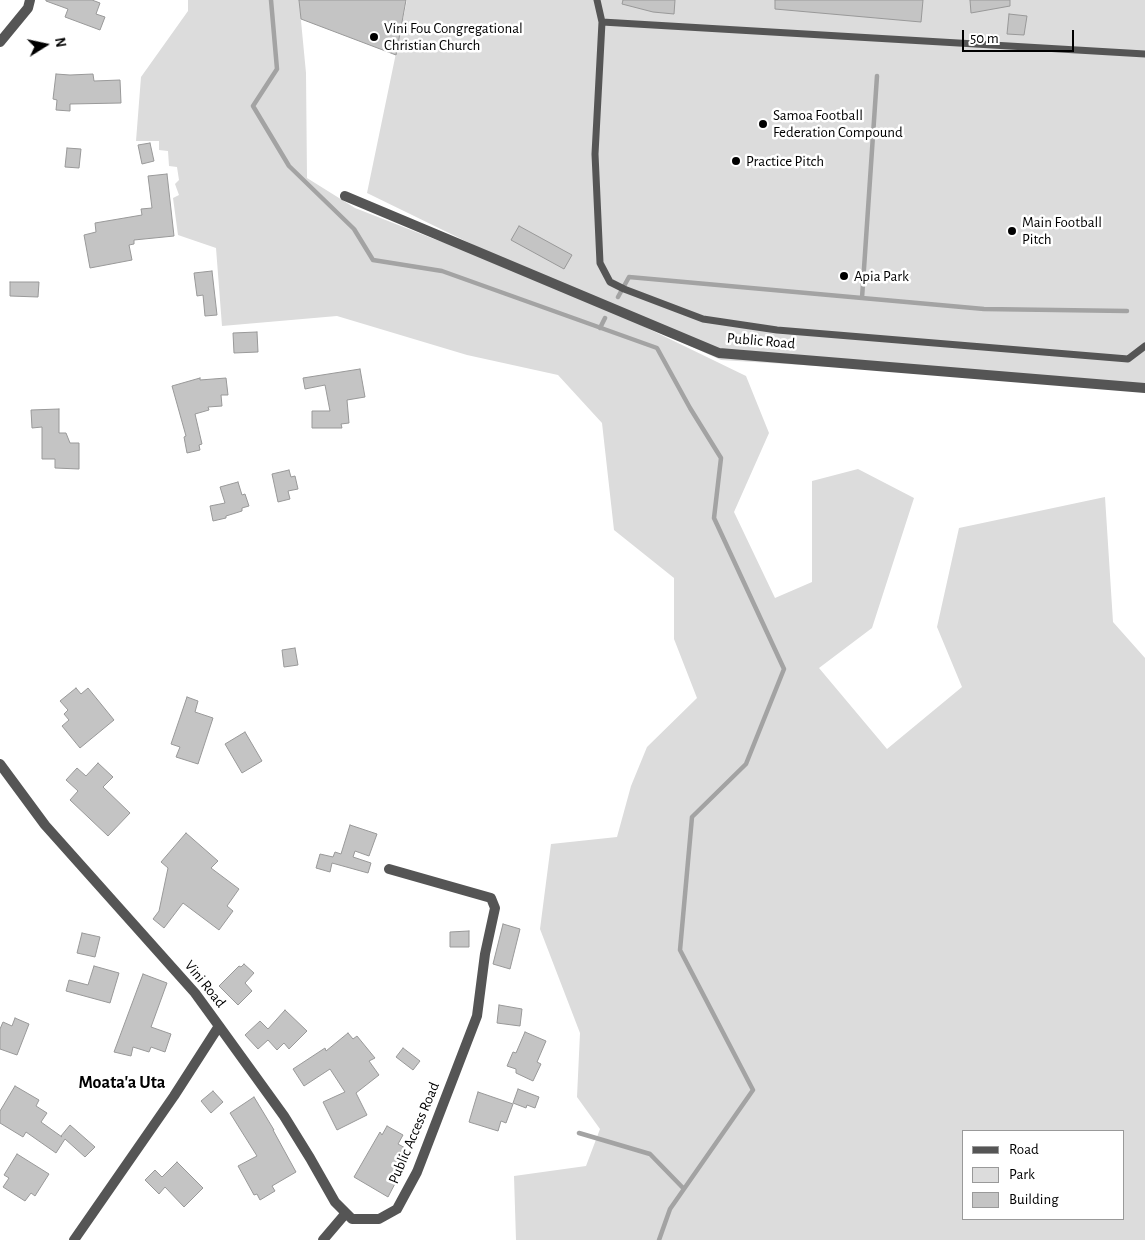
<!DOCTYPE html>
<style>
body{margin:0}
#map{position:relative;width:1145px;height:1240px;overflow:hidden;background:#fff;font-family:"Alegreya Sans",sans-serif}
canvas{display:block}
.legend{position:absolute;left:962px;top:1130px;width:162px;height:90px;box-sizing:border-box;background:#fff;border:1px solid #999;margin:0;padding:6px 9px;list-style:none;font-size:15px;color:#000}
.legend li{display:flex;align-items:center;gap:10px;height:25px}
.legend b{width:25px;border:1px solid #999}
.north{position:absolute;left:20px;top:20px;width:50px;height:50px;-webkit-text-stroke:4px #fff;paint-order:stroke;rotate:80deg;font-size:14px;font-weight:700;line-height:20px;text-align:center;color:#000}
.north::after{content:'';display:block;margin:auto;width:18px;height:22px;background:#000;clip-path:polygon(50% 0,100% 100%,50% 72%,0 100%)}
.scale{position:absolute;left:962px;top:30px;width:112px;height:22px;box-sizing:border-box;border:2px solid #000;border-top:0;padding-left:6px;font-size:15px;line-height:18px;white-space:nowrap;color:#000;-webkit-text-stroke:4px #fff;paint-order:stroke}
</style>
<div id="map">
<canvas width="1145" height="1240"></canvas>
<ul class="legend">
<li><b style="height:6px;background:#555"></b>Road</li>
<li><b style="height:14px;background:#dcdcdc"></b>Park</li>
<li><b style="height:14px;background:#c4c4c4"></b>Building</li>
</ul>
<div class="north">N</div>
<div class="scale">50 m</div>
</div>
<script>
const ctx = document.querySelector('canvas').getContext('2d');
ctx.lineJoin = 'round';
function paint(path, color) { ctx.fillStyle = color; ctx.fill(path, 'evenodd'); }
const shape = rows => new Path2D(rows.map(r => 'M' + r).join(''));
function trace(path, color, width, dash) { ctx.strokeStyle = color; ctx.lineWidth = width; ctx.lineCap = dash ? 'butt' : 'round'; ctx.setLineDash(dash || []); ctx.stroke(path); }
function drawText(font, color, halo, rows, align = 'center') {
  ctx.font = font + ' "Alegreya Sans",sans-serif'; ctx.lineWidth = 5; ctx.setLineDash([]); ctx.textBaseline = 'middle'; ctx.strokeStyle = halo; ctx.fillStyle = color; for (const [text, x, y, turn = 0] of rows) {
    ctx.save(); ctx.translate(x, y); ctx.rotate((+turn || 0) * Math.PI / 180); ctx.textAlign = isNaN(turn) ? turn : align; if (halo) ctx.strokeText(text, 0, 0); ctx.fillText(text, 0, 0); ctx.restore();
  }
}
const green = shape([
 [188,0,299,0,306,73,307,178,355,208,434,239,535,275,367,193,407,0,1145,0,1145,386,721,360,614,312,746,376,769,433,734,512,775,598,812,582,812,481,858,469,914,498,872,628,819,668,887,749,962,687,937,627,959,528,1105,497,1113,622,1145,658,1145,1240,516,1240,514,1176,586,1166,600,1129,577,1097,580,1033,540,929,551,844,617,837,631,786,647,747,697,698,674,639,674,578,614,530,602,423,558,375,467,355,337,316,222,326,216,248,178,235,173,198,179,195,175,184,179,180,177,167,169,166,168,151,159,150,159,141,136,141,141,77,188,11],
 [964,1131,1124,1131,1124,1219,964,1219]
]);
const stream = shape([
 [271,0,277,69,253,106,289,166,354,229,373,260,442,271,657,348,690,408,721,458,714,518,784,669,746,764,692,817,680,950,753,1090,670,1209,659,1240],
 [618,297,629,277,984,309,1127,311],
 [862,298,877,76],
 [600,328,605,318],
 [579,1133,650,1154,684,1189]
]);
const building = shape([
 [46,0,92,0,100,3,96,14,105,17,100,30,65,17,68,9,46,1,46,0],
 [299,0,406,0,396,55,301,19,299,0],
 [623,0,675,0,674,14,653,12,622,4,623,0],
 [775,0,923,0,921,22,775,9,775,0],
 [970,0,1010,0,1010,6,971,13,970,0],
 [1009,14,1027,16,1024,35,1007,34,1009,14],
 [56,74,70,75,93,74,94,81,120,80,121,103,70,104,70,111,56,110,57,100,53,99,56,74],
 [150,143,154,161,142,164,138,145,150,143],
 [67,148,81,149,79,168,65,167,67,148],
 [167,174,174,236,134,240,134,244,129,245,132,260,90,268,84,235,96,232,95,223,142,215,141,209,152,208,148,176,167,174],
 [519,226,572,255,564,269,511,240,519,226],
 [212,271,217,315,205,316,203,295,197,296,194,273,212,271],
 [10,282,39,282,38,297,10,296,10,282],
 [257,332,258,352,234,353,233,333,257,332],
 [360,369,365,397,347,400,349,423,341,424,342,428,312,428,312,411,330,411,325,385,305,389,303,378,360,369],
 [200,378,200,380,226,378,228,395,221,395,222,406,208,407,209,410,195,414,202,444,199,445,200,450,187,453,184,437,186,436,172,386,200,378],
 [59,409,59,433,66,433,70,443,79,443,79,469,55,468,55,459,42,459,42,427,32,428,31,410,59,409],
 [289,470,291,477,295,476,298,489,288,491,290,499,278,502,272,474,289,470],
 [238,482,242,495,245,494,249,506,242,508,242,511,226,516,226,518,213,521,210,506,225,503,220,487,238,482],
 [295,648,298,665,284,667,282,650,295,648],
 [76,688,81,694,88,688,114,720,80,748,62,726,69,720,64,714,68,710,60,701,76,688],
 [187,697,198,701,195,712,213,718,198,764,176,757,180,747,171,744,187,697],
 [245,732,262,761,242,773,225,744,245,732],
 [98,763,113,777,103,787,130,813,108,836,70,800,78,791,66,780,77,768,86,776,98,763],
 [350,825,377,834,369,856,355,851,353,857,371,863,368,873,332,863,330,872,316,868,320,854,333,857,335,852,341,854,350,825],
 [186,833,218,861,211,868,239,889,227,906,233,911,219,930,183,903,164,928,153,919,159,911,168,868,161,862,186,833],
 [503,924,520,929,510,969,493,964,503,924],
 [469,931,469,947,450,947,450,932,469,931],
 [82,933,100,937,95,957,77,953,82,933],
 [244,964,254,973,245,983,252,991,238,1005,219,986,239,966,241,967,244,964],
 [94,966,119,973,110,1003,66,991,69,980,88,985,94,966],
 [143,974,167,983,151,1027,171,1034,165,1052,151,1047,149,1052,133,1047,131,1056,114,1052,143,974],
 [499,1005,522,1009,520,1026,497,1023,499,1005],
 [285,1010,307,1031,289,1049,284,1043,277,1050,268,1040,258,1049,245,1035,260,1021,268,1029,285,1010],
 [15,1018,29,1024,17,1055,0,1049,0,1029,3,1022,12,1026,15,1018],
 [525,1032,546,1041,537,1062,541,1064,533,1081,516,1073,516,1069,507,1066,513,1052,516,1053,525,1032],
 [348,1033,353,1039,357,1036,375,1058,369,1061,379,1075,356,1093,367,1115,337,1130,323,1102,345,1092,330,1069,304,1086,293,1069,325,1048,326,1051,348,1033],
 [403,1048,420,1061,413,1070,396,1057,403,1048],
 [15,1086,39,1100,36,1106,47,1113,41,1122,62,1137,61,1136,70,1125,95,1147,85,1157,65,1139,56,1153,26,1132,23,1137,0,1123,0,1111,15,1086],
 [518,1089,539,1097,535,1108,527,1105,526,1108,513,1103,518,1089],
 [213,1091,223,1102,211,1113,201,1101,213,1091],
 [478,1092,513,1104,506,1123,501,1121,498,1131,469,1122,478,1092],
 [254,1097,274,1130,273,1130,296,1172,272,1186,275,1191,260,1200,257,1194,254,1195,238,1166,257,1156,230,1113,254,1097],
 [387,1126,403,1135,398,1144,407,1149,393,1173,399,1176,388,1197,354,1177,380,1132,382,1135,387,1126],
 [17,1154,49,1174,35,1196,31,1193,25,1201,3,1187,9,1178,4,1175,17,1154],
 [177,1162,203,1188,184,1207,165,1187,159,1194,145,1180,155,1170,162,1177,177,1162]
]);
const service = shape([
 [597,0,602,22,595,154,600,263,610,282,624,289,703,319,777,330,1128,359,1145,346],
 [602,22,1145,54]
]);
const minor = shape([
 [0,42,28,8,30,0],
 [345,196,719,353,1145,388],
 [0,764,45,825,195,993,219,1026,174,1096,74,1240],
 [219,1026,284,1116,310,1158,335,1202,352,1219,379,1219,397,1209,417,1172,477,1016,485,954,495,908,491,898,389,869],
 [323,1240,346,1213]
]);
const markers = [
 [374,37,5,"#000"],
 [763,124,5,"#000"],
 [736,161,5,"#000"],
 [1012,231,5,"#000"],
 [844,276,5,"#000"]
];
const poiNames = [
 ["Vini Fou Congregational",384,28],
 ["Christian Church",384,45],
 ["Samoa Football",773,115],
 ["Federation Compound",773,132],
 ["Practice Pitch",746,161],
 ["Main Football",1022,222],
 ["Pitch",1022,239],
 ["Apia Park",854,276]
];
const streetNames = [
 ["Public Road",761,341,5],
 ["Vini Road",205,984,51],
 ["Public Access Road",414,1133,-67]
];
const quarterNames = [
 ["Moata'a Uta",122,1083]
];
paint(green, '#dcdcdc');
trace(stream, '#a3a3a3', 4.5);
paint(building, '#c4c4c4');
trace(building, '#999', 1);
trace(service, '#555', 7);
trace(minor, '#555', 10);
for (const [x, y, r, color] of markers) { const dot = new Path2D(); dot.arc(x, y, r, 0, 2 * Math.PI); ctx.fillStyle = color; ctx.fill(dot); trace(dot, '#fff', 2); }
drawText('15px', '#000', '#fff', poiNames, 'left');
drawText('15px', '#000', '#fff', streetNames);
drawText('bold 18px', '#000', '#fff', quarterNames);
</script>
